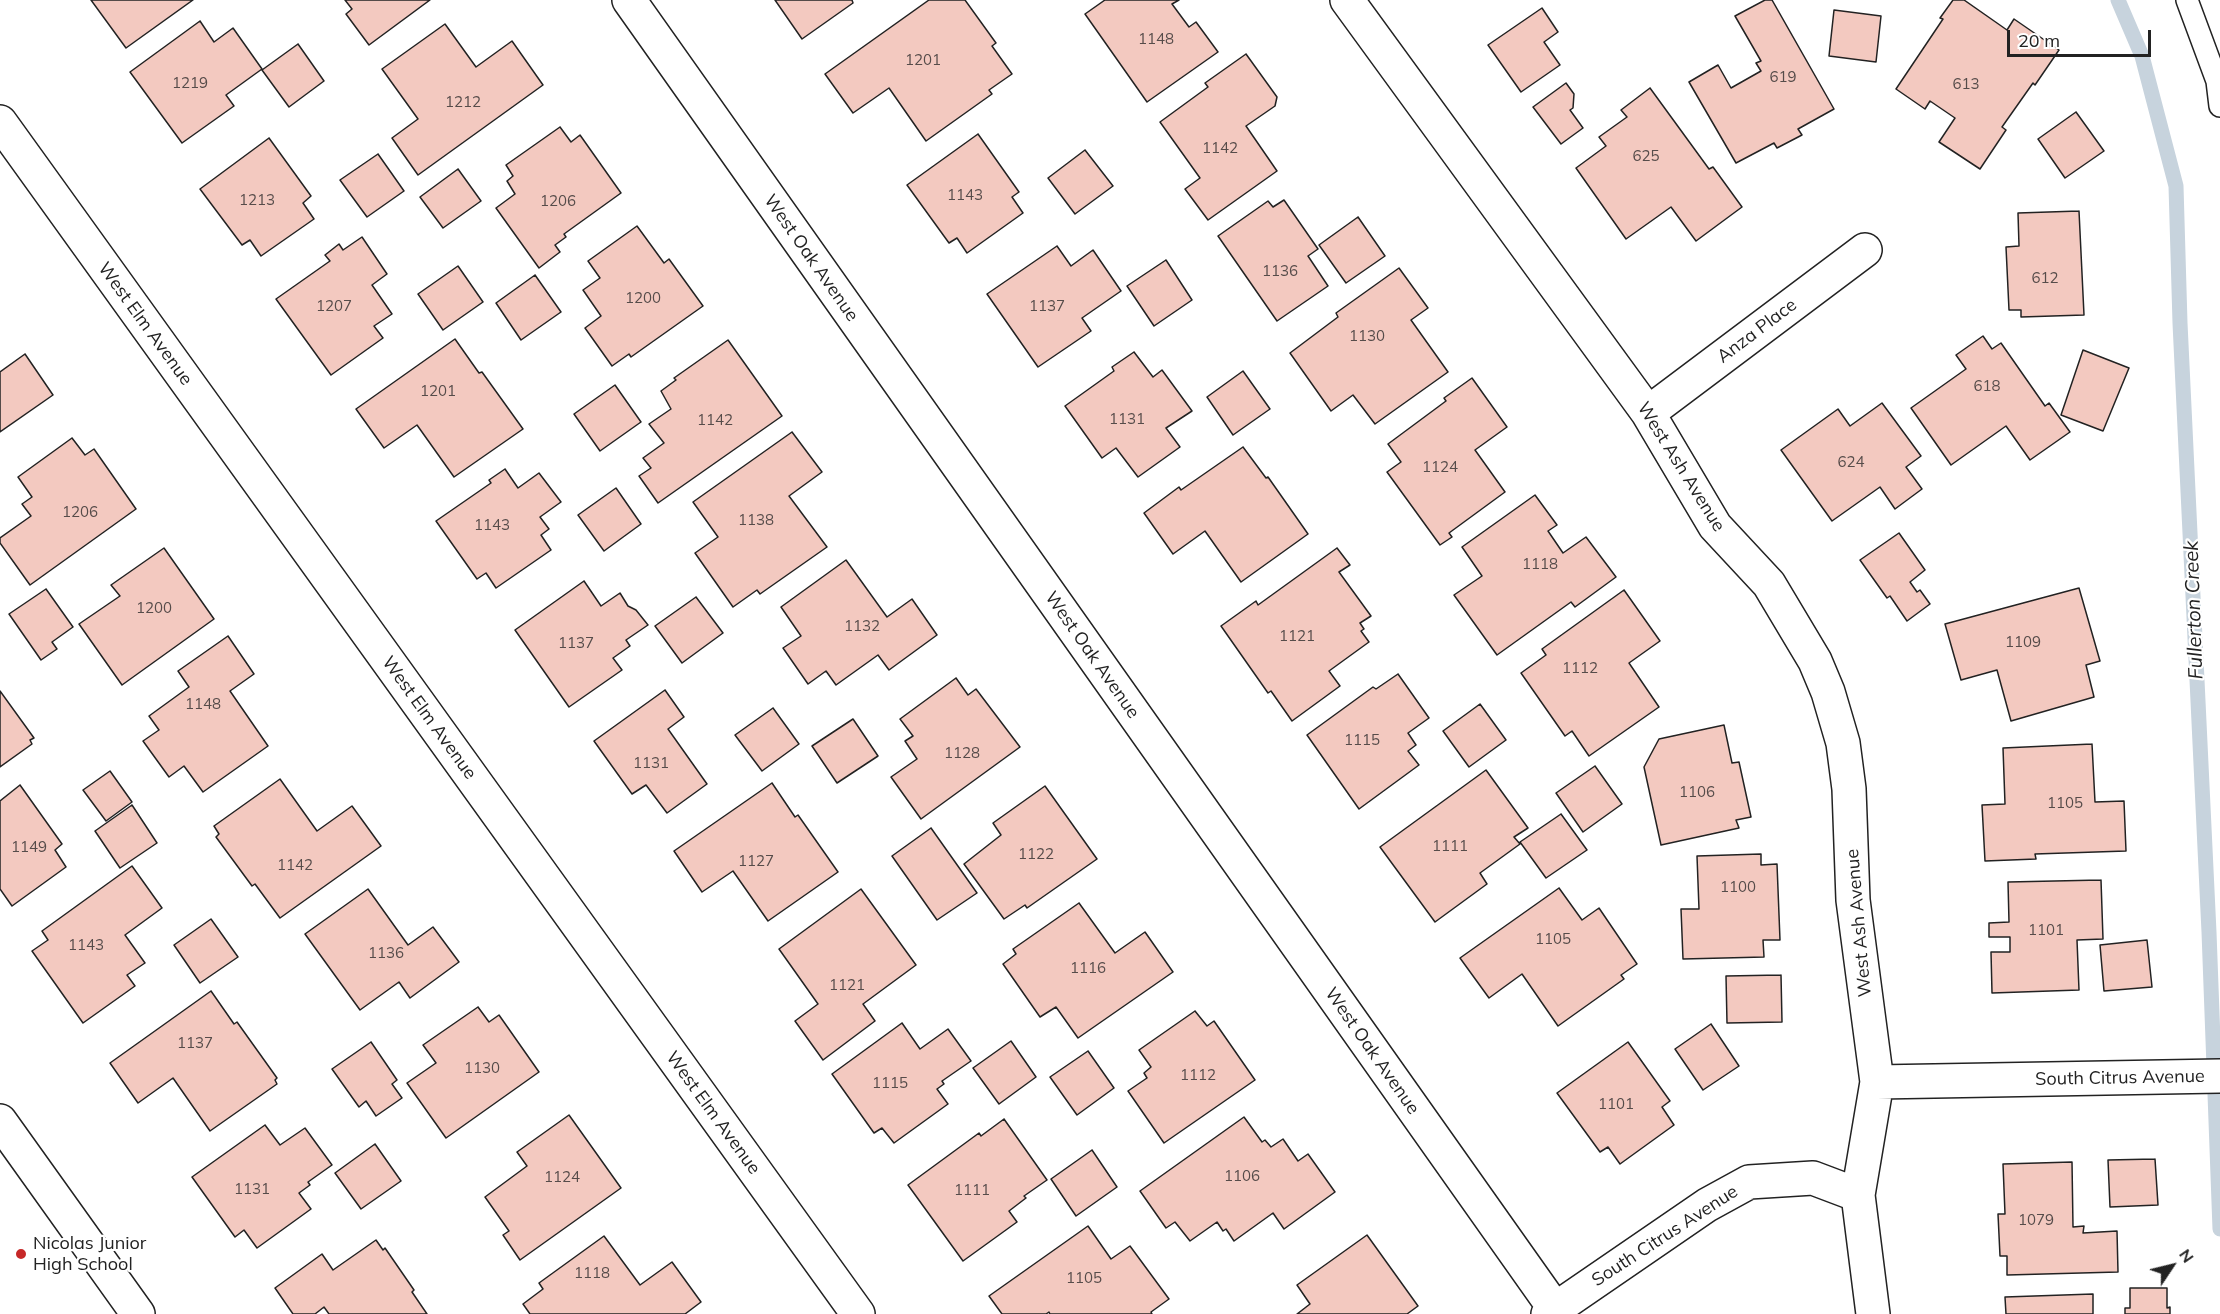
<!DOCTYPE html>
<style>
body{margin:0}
#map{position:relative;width:2220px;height:1314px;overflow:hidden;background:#fff;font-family:Mulish,sans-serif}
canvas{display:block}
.north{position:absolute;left:2142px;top:1236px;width:60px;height:60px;-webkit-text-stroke:4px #fff;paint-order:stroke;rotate:55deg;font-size:16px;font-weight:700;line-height:24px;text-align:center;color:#222}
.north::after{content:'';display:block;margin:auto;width:21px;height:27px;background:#222;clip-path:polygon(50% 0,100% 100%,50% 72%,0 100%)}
.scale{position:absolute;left:2007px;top:30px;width:144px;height:27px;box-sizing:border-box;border:3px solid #222;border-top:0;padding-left:8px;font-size:18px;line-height:21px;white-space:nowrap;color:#222;-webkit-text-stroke:4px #fff;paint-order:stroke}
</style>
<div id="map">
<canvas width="2220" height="1314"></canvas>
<div class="north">N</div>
<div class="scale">20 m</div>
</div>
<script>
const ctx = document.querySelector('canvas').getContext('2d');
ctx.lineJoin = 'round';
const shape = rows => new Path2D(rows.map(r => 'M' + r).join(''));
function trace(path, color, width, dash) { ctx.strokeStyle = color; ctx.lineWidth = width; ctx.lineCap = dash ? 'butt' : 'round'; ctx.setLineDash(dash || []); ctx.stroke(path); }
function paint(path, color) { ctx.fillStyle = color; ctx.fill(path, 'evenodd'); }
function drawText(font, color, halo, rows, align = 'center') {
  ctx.font = font + ' Mulish,sans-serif'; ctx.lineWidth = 4.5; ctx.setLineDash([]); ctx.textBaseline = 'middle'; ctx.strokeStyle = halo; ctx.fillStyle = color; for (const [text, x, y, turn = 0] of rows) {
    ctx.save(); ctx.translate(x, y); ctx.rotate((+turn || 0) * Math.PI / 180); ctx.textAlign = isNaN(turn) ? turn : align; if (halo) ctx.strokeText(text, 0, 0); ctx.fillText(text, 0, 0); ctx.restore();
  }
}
const stream = shape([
 [2118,0,2142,56,2176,186,2180,323,2209,932,2220,1229]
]);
const building = shape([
 [91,0,193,0,126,48,91,0],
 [345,0,430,0,369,45,346,14,352,9,345,0],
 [775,0,852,0,853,3,802,39,775,0],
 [929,0,965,0,996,43,992,46,1012,74,989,90,992,94,926,141,889,88,853,113,825,74,929,0],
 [1105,0,1179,0,1172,4,1189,27,1196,22,1218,52,1147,102,1085,14,1105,0],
 [1765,0,1772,0,1834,109,1798,129,1802,135,1777,148,1774,143,1736,163,1689,82,1718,65,1731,88,1761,71,1756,63,1761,61,1735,16,1765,0],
 [1953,0,1964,0,2007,30,2014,19,2059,50,2035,85,2033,83,2002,127,2006,130,1980,169,1939,142,1955,118,1930,101,1925,109,1896,89,1943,19,1940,18,1953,0],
 [1542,8,1558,32,1544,42,1560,65,1521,92,1488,45,1542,8],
 [1834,10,1881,16,1876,62,1829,56,1834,10],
 [200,21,214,42,233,28,262,69,226,95,234,106,182,143,130,72,200,21],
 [445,24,476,67,512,41,543,85,418,175,392,138,418,119,382,69,445,24],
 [298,44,324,81,289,107,262,70,298,44],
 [1246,54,1277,97,1275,106,1246,126,1277,171,1208,220,1185,189,1200,178,1160,122,1208,87,1205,83,1246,54],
 [1566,83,1574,94,1573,108,1570,110,1583,128,1561,144,1533,107,1566,83],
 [1650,88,1709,169,1713,167,1742,207,1696,241,1671,207,1626,239,1576,168,1606,146,1599,137,1627,117,1621,110,1650,88],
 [2076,112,2104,151,2065,178,2038,139,2076,112],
 [560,127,571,142,580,135,621,193,564,234,566,237,555,245,560,252,539,268,496,208,515,194,507,181,513,176,506,165,560,127],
 [978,134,1019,192,1012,197,1023,213,967,253,957,238,949,243,907,185,978,134],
 [269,138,311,196,303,203,314,219,261,256,250,240,242,245,200,189,269,138],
 [1085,150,1113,186,1075,214,1048,178,1085,150],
 [378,154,404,191,367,217,340,180,378,154],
 [458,169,481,201,443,228,420,197,458,169],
 [1284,200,1318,249,1308,256,1328,286,1277,321,1218,236,1268,201,1273,207,1284,200],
 [2079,211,2084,315,2021,317,2021,310,2009,310,2006,247,2019,246,2018,213,2079,211],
 [1358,217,1385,256,1346,283,1319,245,1358,217],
 [637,226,664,263,669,259,703,306,631,357,629,354,612,366,585,328,601,316,583,290,600,278,588,261,637,226],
 [362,237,387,274,372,285,392,314,374,326,383,338,331,375,276,299,330,261,325,255,339,244,343,250,362,237],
 [1057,246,1071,266,1093,250,1121,291,1082,318,1091,331,1038,367,987,294,1057,246],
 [1166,260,1192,300,1154,326,1127,286,1166,260],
 [458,266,483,302,443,330,418,294,458,266],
 [1399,268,1428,308,1411,320,1448,372,1375,424,1353,395,1331,411,1290,353,1338,317,1336,313,1399,268],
 [535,275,561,312,521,340,496,303,535,275],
 [1983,336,1992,349,2001,343,2045,406,2049,403,2070,432,2030,460,2006,426,1951,465,1911,408,1966,369,1956,355,1983,336],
 [455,339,479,373,482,372,523,429,454,477,417,425,384,448,356,409,455,339],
 [728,340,782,416,658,503,639,476,651,468,643,458,664,443,649,424,671,409,661,391,676,380,674,378,728,340],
 [2083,350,2129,368,2103,431,2061,415,2083,350],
 [1134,352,1153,377,1162,370,1192,411,1166,428,1180,447,1138,477,1116,448,1102,458,1065,406,1114,371,1112,367,1134,352],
 [25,354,53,395,0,432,0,372,25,354],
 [1243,371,1270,409,1233,435,1207,397,1243,371],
 [1472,378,1507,427,1475,450,1505,492,1449,533,1452,537,1440,545,1387,472,1401,462,1388,444,1446,401,1444,398,1472,378],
 [615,385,641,422,600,451,574,414,615,385],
 [1882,403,1921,456,1906,467,1922,489,1895,509,1880,487,1832,521,1781,450,1838,409,1850,426,1882,403],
 [792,432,822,472,789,496,827,547,760,594,757,590,733,607,695,553,718,537,693,502,792,432],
 [72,438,85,455,94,449,136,509,30,585,0,543,0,538,31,516,22,504,32,497,18,477,72,438],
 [1243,447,1266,478,1268,477,1308,534,1241,582,1205,531,1173,554,1144,513,1179,487,1181,490,1243,447],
 [505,469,518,488,539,473,561,502,540,517,549,529,541,535,551,550,496,588,486,573,477,579,436,521,491,483,489,480,505,469],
 [616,488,641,524,604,551,578,515,616,488],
 [1535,495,1557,525,1548,531,1563,553,1586,537,1616,577,1575,607,1571,602,1497,655,1454,595,1482,576,1462,547,1535,495],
 [1899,533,1925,570,1910,582,1917,592,1920,590,1930,604,1907,621,1890,596,1887,598,1860,560,1899,533],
 [164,548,214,619,122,685,79,624,120,596,111,585,164,548],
 [1337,548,1350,565,1339,572,1371,616,1360,623,1364,629,1361,631,1369,642,1329,671,1340,686,1292,721,1271,691,1268,693,1221,626,1256,601,1258,605,1337,548],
 [846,560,887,617,912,599,937,635,889,670,878,655,836,685,826,671,808,684,783,648,801,636,781,607,846,560],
 [584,581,601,606,620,593,628,606,636,610,648,625,626,640,630,646,613,658,622,670,569,707,515,630,584,581],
 [2079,588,2100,661,2086,665,2094,697,2011,721,1997,670,1961,680,1945,624,2079,588],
 [46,589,73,627,52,642,57,649,41,660,9,614,46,589],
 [1624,590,1660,641,1629,663,1659,707,1589,756,1572,731,1565,736,1521,673,1546,655,1542,649,1624,590],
 [696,597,723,633,682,663,655,626,696,597],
 [228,636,254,674,230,691,268,746,203,792,184,766,169,777,143,741,159,730,149,716,189,687,178,671,228,636],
 [1398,674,1429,718,1408,733,1416,745,1408,751,1419,765,1359,809,1307,735,1373,687,1376,689,1398,674],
 [956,678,968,695,976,689,1020,747,921,819,891,777,917,759,905,741,913,736,900,719,956,678],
 [665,690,684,717,668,729,707,784,667,813,646,785,632,794,594,741,665,690],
 [0,691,34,738,30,740,32,744,0,767,0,691],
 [1480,704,1506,740,1469,767,1443,731,1480,704],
 [773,708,799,744,762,771,735,735,773,708],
 [853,719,878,756,837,783,812,746,853,719],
 [1724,725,1732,763,1739,762,1751,817,1736,820,1739,828,1661,845,1644,767,1659,739,1724,725],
 [2092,744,2095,802,2124,801,2126,851,2035,854,2036,859,1985,861,1982,805,2005,804,2003,748,2092,744],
 [1595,766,1622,804,1583,832,1556,793,1595,766],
 [1486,770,1528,828,1514,837,1520,844,1480,873,1487,884,1435,922,1380,847,1486,770],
 [110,771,132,802,106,821,83,790,110,771],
 [280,779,317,831,352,806,381,846,280,918,255,884,252,886,216,837,219,834,214,826,280,779],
 [772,783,795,817,798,815,838,872,768,921,733,871,702,892,674,851,772,783],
 [20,785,62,844,55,850,66,867,12,906,0,889,0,801,20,785],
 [1045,786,1097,859,1027,908,1025,905,1004,919,964,864,1001,835,993,823,1045,786],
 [132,805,157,843,120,868,95,831,132,805],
 [1561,814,1587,850,1546,878,1520,842,1561,814],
 [931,828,977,893,937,920,892,856,931,828],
 [1761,854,1761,865,1777,864,1780,940,1763,940,1764,957,1683,959,1681,909,1699,909,1697,856,1761,854],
 [132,866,162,908,125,935,145,963,127,975,135,986,83,1023,32,951,48,940,42,931,132,866],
 [2101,880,2103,939,2077,940,2079,990,1992,993,1991,952,2010,952,2010,937,1989,937,1989,923,2009,922,2008,882,2101,880],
 [1559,888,1582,920,1599,908,1637,964,1621,975,1624,979,1558,1026,1522,974,1489,998,1460,958,1559,888],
 [368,889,408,945,433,927,459,962,410,998,399,982,360,1010,305,934,368,889],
 [861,889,916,965,863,1004,875,1021,823,1060,795,1021,818,1004,779,949,861,889],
 [1079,903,1115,953,1145,932,1173,972,1078,1038,1056,1007,1040,1017,1003,964,1016,954,1013,949,1079,903],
 [211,919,238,957,200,983,174,945,211,919],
 [2147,940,2152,987,2104,991,2100,945,2147,940],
 [1781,975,1782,1022,1727,1023,1726,976,1781,975],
 [211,991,234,1024,237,1022,277,1078,275,1080,277,1084,210,1131,173,1078,138,1103,110,1063,211,991],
 [478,1007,489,1022,499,1015,539,1072,446,1138,407,1083,436,1063,423,1045,478,1007],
 [1195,1011,1207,1026,1214,1021,1255,1080,1164,1143,1128,1091,1147,1078,1144,1073,1151,1067,1139,1050,1195,1011],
 [902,1023,920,1049,948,1029,971,1061,942,1081,944,1084,937,1089,948,1104,894,1143,882,1128,874,1133,832,1074,902,1023],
 [1711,1024,1739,1066,1703,1090,1675,1049,1711,1024],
 [1011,1041,1036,1077,999,1104,973,1068,1011,1041],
 [371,1042,397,1080,392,1084,402,1098,376,1116,366,1101,359,1107,332,1069,371,1042],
 [1628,1042,1670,1101,1662,1107,1674,1125,1620,1164,1608,1147,1600,1152,1557,1093,1628,1042],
 [1088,1051,1114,1088,1077,1115,1050,1077,1088,1051],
 [569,1115,621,1188,520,1260,503,1235,509,1231,485,1197,527,1166,517,1152,569,1115],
 [1244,1117,1262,1142,1265,1140,1271,1147,1283,1139,1298,1161,1308,1154,1335,1192,1284,1229,1273,1213,1234,1241,1226,1229,1223,1231,1217,1222,1190,1241,1175,1222,1166,1228,1140,1191,1244,1117],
 [1004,1119,1047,1180,1024,1196,1026,1198,1009,1211,1017,1222,963,1261,908,1185,979,1133,981,1136,1004,1119],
 [265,1125,280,1145,305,1128,332,1165,308,1182,310,1185,299,1193,311,1209,257,1248,244,1230,235,1237,192,1177,265,1125],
 [375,1144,401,1181,361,1209,335,1173,375,1144],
 [1092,1150,1117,1187,1076,1216,1051,1179,1092,1150],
 [2155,1159,2158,1205,2110,1207,2108,1160,2155,1159],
 [2072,1162,2073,1227,2084,1226,2083,1233,2117,1231,2118,1272,2007,1275,2007,1256,2000,1256,1998,1214,2005,1214,2003,1164,2072,1162],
 [1088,1226,1111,1259,1130,1246,1169,1299,1151,1312,1152,1314,1050,1314,1049,1312,1046,1314,1002,1314,989,1296,1088,1226],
 [1367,1235,1418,1306,1407,1314,1297,1314,1310,1304,1297,1285,1367,1235],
 [604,1236,640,1285,672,1262,701,1302,685,1314,530,1314,523,1304,543,1289,539,1283,604,1236],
 [376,1240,383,1250,385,1248,414,1290,412,1292,427,1314,329,1314,324,1307,315,1314,293,1314,275,1288,322,1254,333,1270,376,1240],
 [2130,1288,2167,1288,2167,1308,2170,1307,2170,1314,2125,1314,2125,1308,2130,1308,2130,1288],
 [2093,1294,2093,1314,2006,1314,2005,1297,2093,1294]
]);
const service = shape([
 [2187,0,2217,81,2220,106]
]);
const minor = shape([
 [629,0,1555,1309],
 [1347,0,1648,413,1715,526,1769,584,1815,661,1828,692,1843,743,1849,789,1853,900,1877,1082,1858,1195,1873,1314],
 [0,122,858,1314],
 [1648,413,1865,250],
 [1877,1082,2220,1076],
 [0,1121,138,1314],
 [1548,1314,1707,1205,1749,1182,1813,1178,1858,1195]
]);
const markers = [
 [21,1254,6,"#c62828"]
];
const numberNames = [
 ["1148",1156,39],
 ["1201",923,60],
 ["619",1783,77],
 ["1219",190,83],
 ["613",1966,84],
 ["1212",463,102],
 ["1142",1220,148],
 ["625",1646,156],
 ["1143",965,195],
 ["1213",257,200],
 ["1206",558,201],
 ["1136",1280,271],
 ["612",2045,278],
 ["1200",643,298],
 ["1207",334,306],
 ["1137",1047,306],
 ["1130",1367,336],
 ["618",1987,386],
 ["1201",438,391],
 ["1131",1127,419],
 ["1142",715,420],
 ["624",1851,462],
 ["1124",1440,467],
 ["1206",80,512],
 ["1138",756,520],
 ["1143",492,525],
 ["1118",1540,564],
 ["1200",154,608],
 ["1132",862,626],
 ["1121",1297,636],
 ["1109",2023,642],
 ["1137",576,643],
 ["1112",1580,668],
 ["1148",203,704],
 ["1115",1362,740],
 ["1128",962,753],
 ["1131",651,763],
 ["1106",1697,792],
 ["1105",2065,803],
 ["1111",1450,846],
 ["1149",29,847],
 ["1122",1036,854],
 ["1127",756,861],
 ["1142",295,865],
 ["1100",1738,887],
 ["1101",2046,930],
 ["1105",1553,939],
 ["1143",86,945],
 ["1136",386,953],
 ["1116",1088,968],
 ["1121",847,985],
 ["1137",195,1043],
 ["1130",482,1068],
 ["1112",1198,1075],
 ["1115",890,1083],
 ["1101",1616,1104],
 ["1106",1242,1176],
 ["1124",562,1177],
 ["1131",252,1189],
 ["1111",972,1190],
 ["1079",2036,1220],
 ["1118",592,1273],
 ["1105",1084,1278]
];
const streetNames = [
 ["West Oak Avenue",811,258,55],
 ["West Elm Avenue",145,324,54],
 ["Anza Place",1757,331,-37],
 ["West Ash Avenue",1681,467,58],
 ["West Oak Avenue",1092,655,55],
 ["West Elm Avenue",429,718,54],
 ["West Ash Avenue",1859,923,-95],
 ["West Oak Avenue",1372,1051,55],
 ["South Citrus Avenue",2120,1078,-1],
 ["West Elm Avenue",713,1113,54],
 ["South Citrus Avenue",1665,1236,-33]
];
const poiNames = [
 ["Nicolas Junior",33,1244],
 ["High School",33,1265]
];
const waterNames = [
 ["Fullerton Creek",2194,610,-92]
];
trace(stream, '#c7d3dd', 15);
paint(building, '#f3c9c0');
trace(building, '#222', 1.5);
trace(service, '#222', 24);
trace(minor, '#222', 36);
trace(service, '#fff', 21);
trace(minor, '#fff', 33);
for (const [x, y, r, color] of markers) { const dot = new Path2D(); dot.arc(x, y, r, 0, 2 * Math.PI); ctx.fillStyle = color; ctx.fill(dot); trace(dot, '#fff', 2); }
drawText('15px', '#564c4a', null, numberNames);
drawText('18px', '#222', '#fff', streetNames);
drawText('18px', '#222', '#fff', poiNames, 'left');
drawText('italic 20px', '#222', '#fff', waterNames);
</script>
